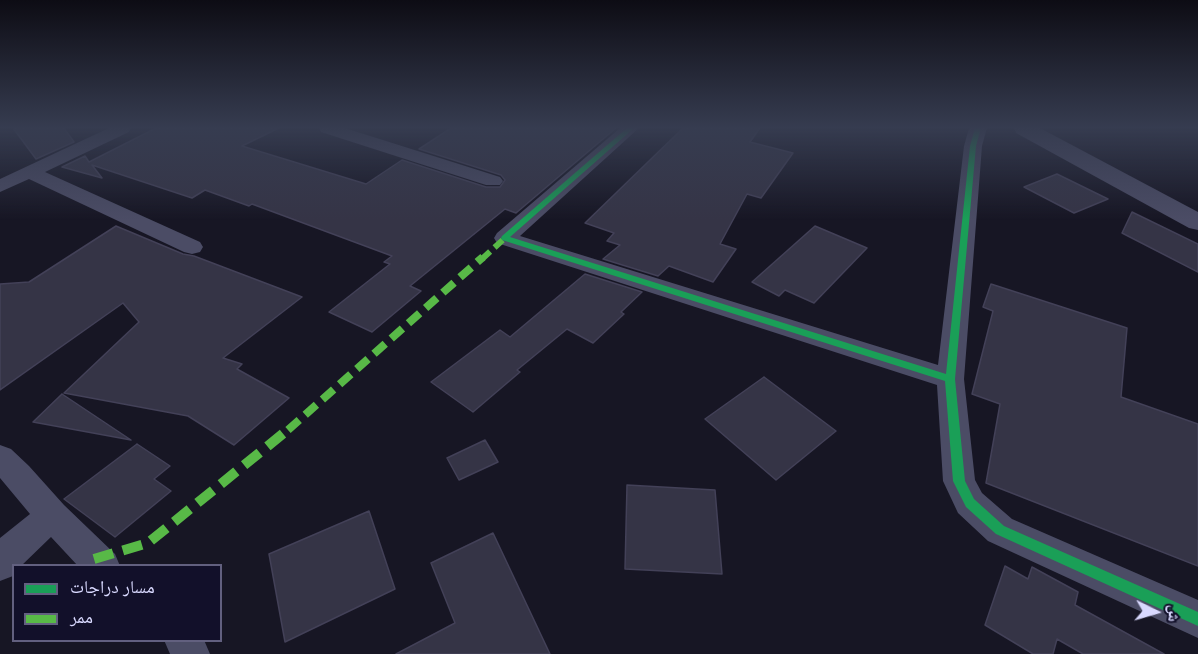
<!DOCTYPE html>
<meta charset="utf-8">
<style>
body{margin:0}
#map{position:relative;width:1198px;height:654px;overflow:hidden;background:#171624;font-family:Figtree,"Noto Naskh Arabic",sans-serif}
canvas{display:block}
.legend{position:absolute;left:12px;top:564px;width:210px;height:78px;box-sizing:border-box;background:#12102a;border:2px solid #62607f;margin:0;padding:8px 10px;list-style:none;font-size:18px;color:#d9d9ff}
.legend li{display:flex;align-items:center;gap:12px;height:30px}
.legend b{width:30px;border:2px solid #62607f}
.north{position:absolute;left:1126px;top:582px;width:60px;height:60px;-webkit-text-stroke:4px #12102a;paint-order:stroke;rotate:95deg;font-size:16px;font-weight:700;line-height:24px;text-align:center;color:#d9d9ff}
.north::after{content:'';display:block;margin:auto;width:21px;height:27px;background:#d9d9ff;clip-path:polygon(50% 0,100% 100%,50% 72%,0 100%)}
</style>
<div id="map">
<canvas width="1198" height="654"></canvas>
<ul class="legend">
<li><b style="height:8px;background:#1a9f57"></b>مسار دراجات</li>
<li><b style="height:8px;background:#58b947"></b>ممر</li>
</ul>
<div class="north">ش</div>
</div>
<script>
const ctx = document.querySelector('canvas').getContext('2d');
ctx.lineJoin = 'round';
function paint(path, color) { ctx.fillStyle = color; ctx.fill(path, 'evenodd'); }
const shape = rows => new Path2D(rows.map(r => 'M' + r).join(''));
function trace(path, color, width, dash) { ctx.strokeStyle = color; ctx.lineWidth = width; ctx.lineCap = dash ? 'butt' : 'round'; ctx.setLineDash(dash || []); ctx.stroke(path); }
const building = shape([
 [13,128,64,128,74,142,36,159,13,128],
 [156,128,279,128,242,146,366,184,402,160,486,187,500,187,505,180,501,175,419,149,451,128,616,128,516,213,505,209,410,286,421,291,372,332,329,312,390,264,384,262,392,256,252,204,249,206,205,190,192,198,92,165,102,178,62,167,85,156,89,162,156,128],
 [683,128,760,128,750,142,793,153,761,198,747,194,720,244,736,249,713,282,669,266,658,276,603,259,620,245,607,241,614,233,585,223,683,128],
 [1057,174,1108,199,1074,213,1024,187,1057,174],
 [1132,212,1198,244,1198,272,1122,233,1132,212],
 [116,226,183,254,194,256,302,297,223,358,242,364,237,369,289,398,234,445,188,416,64,393,139,322,123,303,0,390,0,284,29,282,116,226],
 [815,226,867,248,814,303,785,290,779,296,752,282,815,226],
 [585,274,642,292,621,312,624,314,593,343,567,329,517,370,520,372,473,412,431,382,500,330,510,337,585,274],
 [991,284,1127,328,1121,397,1198,424,1198,566,986,483,1000,404,972,394,993,311,983,307,991,284],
 [764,377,836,431,776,480,705,419,764,377],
 [62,394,131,440,33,422,62,394],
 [485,440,498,462,459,480,447,458,485,440],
 [137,444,170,466,154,479,171,491,115,537,64,499,137,444],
 [627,485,715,490,722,574,625,569,627,485],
 [369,511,395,589,285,642,269,554,369,511],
 [493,533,550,654,396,654,455,623,431,563,493,533],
 [1005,566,1028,579,1032,567,1078,592,1075,605,1164,654,1083,654,1057,639,1053,654,1033,654,985,625,1005,566]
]);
const minor = shape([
 [109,128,131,128,129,132,45,172,200,242,203,247,200,252,192,254,184,252,29,179,0,192,0,179,109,128],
 [319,128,345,128,500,177,503,181,500,185,486,185,321,132,319,128],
 [620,128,639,128,520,236,938,365,964,146,969,128,987,128,982,146,964,379,975,480,982,493,1012,519,1198,600,1198,638,988,541,958,513,943,481,937,385,497,243,494,238,497,233,620,128],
 [0,445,11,449,29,466,64,505,115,554,120,566,78,566,51,537,21,566,14,566,13,576,0,581,0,538,30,514,0,478,0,445],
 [164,640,204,640,210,654,170,654,164,640]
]);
const tertiary = shape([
 [1014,128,1040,128,1198,212,1198,230,1189,228,1016,133,1014,128]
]);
const quietFar2 = shape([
 [482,259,505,238]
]);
const quietFar1 = shape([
 [288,430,483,257]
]);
const quiet = shape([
 [94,559,148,543,290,428]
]);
const cycleway = shape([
 [627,128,634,128,510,237,946,374,970,146,975,128,981,128,976,146,955,379,965,481,974,499,1004,526,1198,612,1198,626,996,534,966,507,953,481,945,381,502,240,501,238,502,236,627,128]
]);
paint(building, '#353446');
trace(building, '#434158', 1.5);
paint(minor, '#4b4c65');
paint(tertiary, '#4b4c65');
trace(quietFar2, '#58b947', 6, [11, 6]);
trace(quietFar1, '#58b947', 8, [15, 8]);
trace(quiet, '#58b947', 10, [20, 10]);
paint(cycleway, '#1a9f57');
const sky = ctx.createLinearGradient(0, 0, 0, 220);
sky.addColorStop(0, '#0d0c14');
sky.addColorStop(0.58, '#363c50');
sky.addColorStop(1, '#363c5000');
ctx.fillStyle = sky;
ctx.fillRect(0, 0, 1198, 220);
</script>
